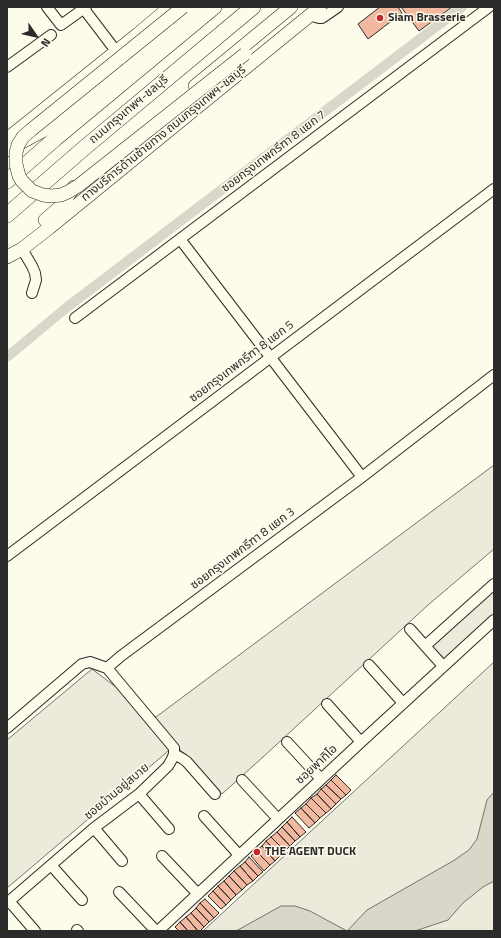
<!DOCTYPE html>
<meta charset="utf-8">
<style>
body{margin:0}
#map{position:relative;width:501px;height:938px;overflow:hidden;background:#fdfbea;font-family:"Titillium Web",sans-serif}
canvas{display:block}
.frame{position:absolute;inset:0;border:8px solid #2b2b2b;pointer-events:none}
.north{position:absolute;left:16px;top:16px;width:40px;height:40px;-webkit-text-stroke:3px #fdfbea;paint-order:stroke;rotate:124deg;font-size:11px;font-weight:700;line-height:16px;text-align:center;color:#2b2b2b}
.north::after{content:'';display:block;margin:auto;width:14px;height:18px;background:#2b2b2b;clip-path:polygon(50% 0,100% 100%,50% 72%,0 100%)}
</style>
<div id="map">
<canvas width="501" height="938"></canvas>
<div class="frame"></div>
<div class="north">N</div>
</div>
<script>
const ctx = document.querySelector('canvas').getContext('2d');
ctx.lineJoin = 'round';
function paint(path, color) { ctx.fillStyle = color; ctx.fill(path, 'evenodd'); }
const shape = rows => new Path2D(rows.map(r => 'M' + r).join(''));
function trace(path, color, width, dash) { ctx.strokeStyle = color; ctx.lineWidth = width; ctx.lineCap = dash ? 'butt' : 'round'; ctx.setLineDash(dash || []); ctx.stroke(path); }
function drawText(font, color, halo, rows, align = 'center') {
  ctx.font = font + ' "Titillium Web","Noto Sans Thai",sans-serif'; ctx.lineWidth = 3; ctx.setLineDash([]); ctx.textBaseline = 'middle'; ctx.strokeStyle = halo; ctx.fillStyle = color; for (const [text, x, y, turn = 0] of rows) {
    ctx.save(); ctx.translate(x, y); ctx.rotate((+turn || 0) * Math.PI / 180); ctx.textAlign = isNaN(turn) ? turn : align; if (halo) ctx.strokeText(text, 0, 0); ctx.fillText(text, 0, 0); ctx.restore();
  }
}
const green = shape([
 [494,465,494,549,428,605,263,757,222,794,174,743,166,753,7,888,7,740,92,669,156,717,494,465],
 [494,589,494,616,445,660,431,645,494,589],
 [494,662,494,931,203,931,494,662]
]);
const water = shape([
 [494,792,494,881,483,887,463,903,448,920,415,931,236,931,281,906,295,906,310,911,347,931,367,910,453,861,469,850,477,839,487,800,494,792]
]);
const canal = shape([
 [7,357,66,308,462,7]
]);
const building = shape([
 [380,7,398,7,402,13,368,39,358,24,380,7],
 [401,7,452,7,419,31,401,7],
 [336,775,351,790,346,795,331,780,336,775],
 [331,780,346,795,341,799,326,785,331,780],
 [326,785,341,799,336,804,321,789,326,785],
 [321,789,336,804,331,809,317,794,321,789],
 [317,794,331,809,326,813,311,798,317,794],
 [311,798,326,813,320,818,306,804,311,798],
 [306,804,320,818,315,823,301,808,306,804],
 [301,808,315,823,309,828,295,813,301,808],
 [292,817,306,832,300,837,287,822,292,817],
 [287,822,300,837,295,841,282,827,287,822],
 [282,827,295,841,290,846,277,832,282,827],
 [277,832,290,846,285,851,271,837,277,832],
 [271,837,285,851,280,856,266,841,271,837],
 [266,841,280,856,275,861,262,846,266,841],
 [262,846,275,861,270,865,256,851,262,846],
 [256,851,270,865,264,871,251,856,256,851],
 [249,857,263,872,258,876,245,862,249,857],
 [245,862,258,876,253,881,240,866,245,862],
 [240,866,253,881,247,885,234,871,240,866],
 [234,871,247,885,242,890,229,876,234,871],
 [229,876,242,890,236,895,224,881,229,876],
 [224,881,236,895,231,900,218,886,224,881],
 [218,886,231,900,226,905,213,891,218,886],
 [213,891,226,905,221,909,208,896,213,891],
 [205,899,219,913,214,918,200,903,205,899],
 [200,903,214,918,209,922,196,908,200,903],
 [196,908,209,922,204,927,191,913,196,908],
 [191,913,204,927,200,931,198,931,186,917,191,913],
 [186,917,198,931,188,931,180,922,186,917],
 [180,922,188,931,179,931,175,927,180,922]
]);
const minor = shape([
 [47,7,61,25,86,7],
 [84,9,116,51],
 [311,14,315,17,319,18,322,18,338,7],
 [7,67,51,35],
 [180,239,362,477],
 [22,249,32,266,35,273,36,280,32,293],
 [75,318,180,239,489,7],
 [7,556,494,189],
 [410,629,443,666],
 [425,646,494,584],
 [369,665,403,703],
 [327,704,361,742],
 [7,728,82,664,90,662,107,668,121,656,362,477,494,375],
 [287,742,321,779],
 [174,754,183,759,187,762,215,794],
 [242,780,278,819],
 [139,794,169,829],
 [204,816,239,855],
 [94,828,122,861],
 [162,856,198,894],
 [51,865,82,900],
 [119,892,156,931],
 [9,901,35,931],
 [7,903,94,828,139,794,168,766,172,759,174,754,174,748,107,668],
 [77,930,78,931],
 [158,931,361,742,494,620]
]);
const major = shape([
 [195,86,291,7],
 [7,139,138,34,170,7],
 [7,150,46,129,68,112,199,7],
 [45,220,60,207,74,187],
 [7,257,22,249,49,228,320,7]
]);
const highway = shape([
 [7,181,56,138,214,7],
 [7,215,83,149,253,7]
]);
const majorBridge = shape([
 [183,7,31,130,23,137,18,145,16,153,16,164,19,176,22,181,32,191,43,195,51,196,61,195,68,192,78,186,245,54]
]);
const markers = [
 [380,18,4,"#c62828"],
 [257,852,4,"#c62828"]
];
const poiNames = [
 ["Siam Brasserie",388,18],
 ["THE AGENT DUCK",265,852]
];
const streetNames = [
 ["ถนนกรุงเทพฯ-ชลบุรี",129,110,-40],
 ["ทางบริการด้านซ้ายทาง ถนนกรุงเทพฯ-ชลบุรี",164,134,-39],
 ["ซอยกรุงเทพกรีฑา 8 แยก 7",274,152,-37],
 ["ซอยกรุงเทพกรีฑา 8 แยก 5",242,362,-37],
 ["ซอยกรุงเทพกรีฑา 8 แยก 3",243,549,-37],
 ["ซอยพาทิโอ",317,765,-43],
 ["ซอยบ้านอยู่สบาย",117,792,-40]
];
paint(green, '#ecebdb');
trace(green, '#74746e', 1);
paint(water, '#d8d7c9');
trace(water, '#74746e', 1);
trace(canal, '#d8d7c9', 10);
paint(building, '#f2b8a0');
trace(building, '#2b2b2b', 1);
trace(minor, '#2b2b2b', 12);
trace(major, '#2b2b2b', 14);
trace(highway, '#2b2b2b', 16);
trace(minor, '#fdfbea', 10);
trace(major, '#fdfbea', 13);
trace(highway, '#fdfbea', 15);
trace(majorBridge, '#2b2b2b', 14, []);
trace(majorBridge, '#fdfbea', 13);
for (const [x, y, r, color] of markers) { const dot = new Path2D(); dot.arc(x, y, r, 0, 2 * Math.PI); ctx.fillStyle = color; ctx.fill(dot); trace(dot, '#fdfbea', 1.5); }
drawText('bold 12px', '#2b2b2b', '#fdfbea', poiNames, 'left');
drawText('12px', '#2b2b2b', '#fdfbea', streetNames);
</script>
